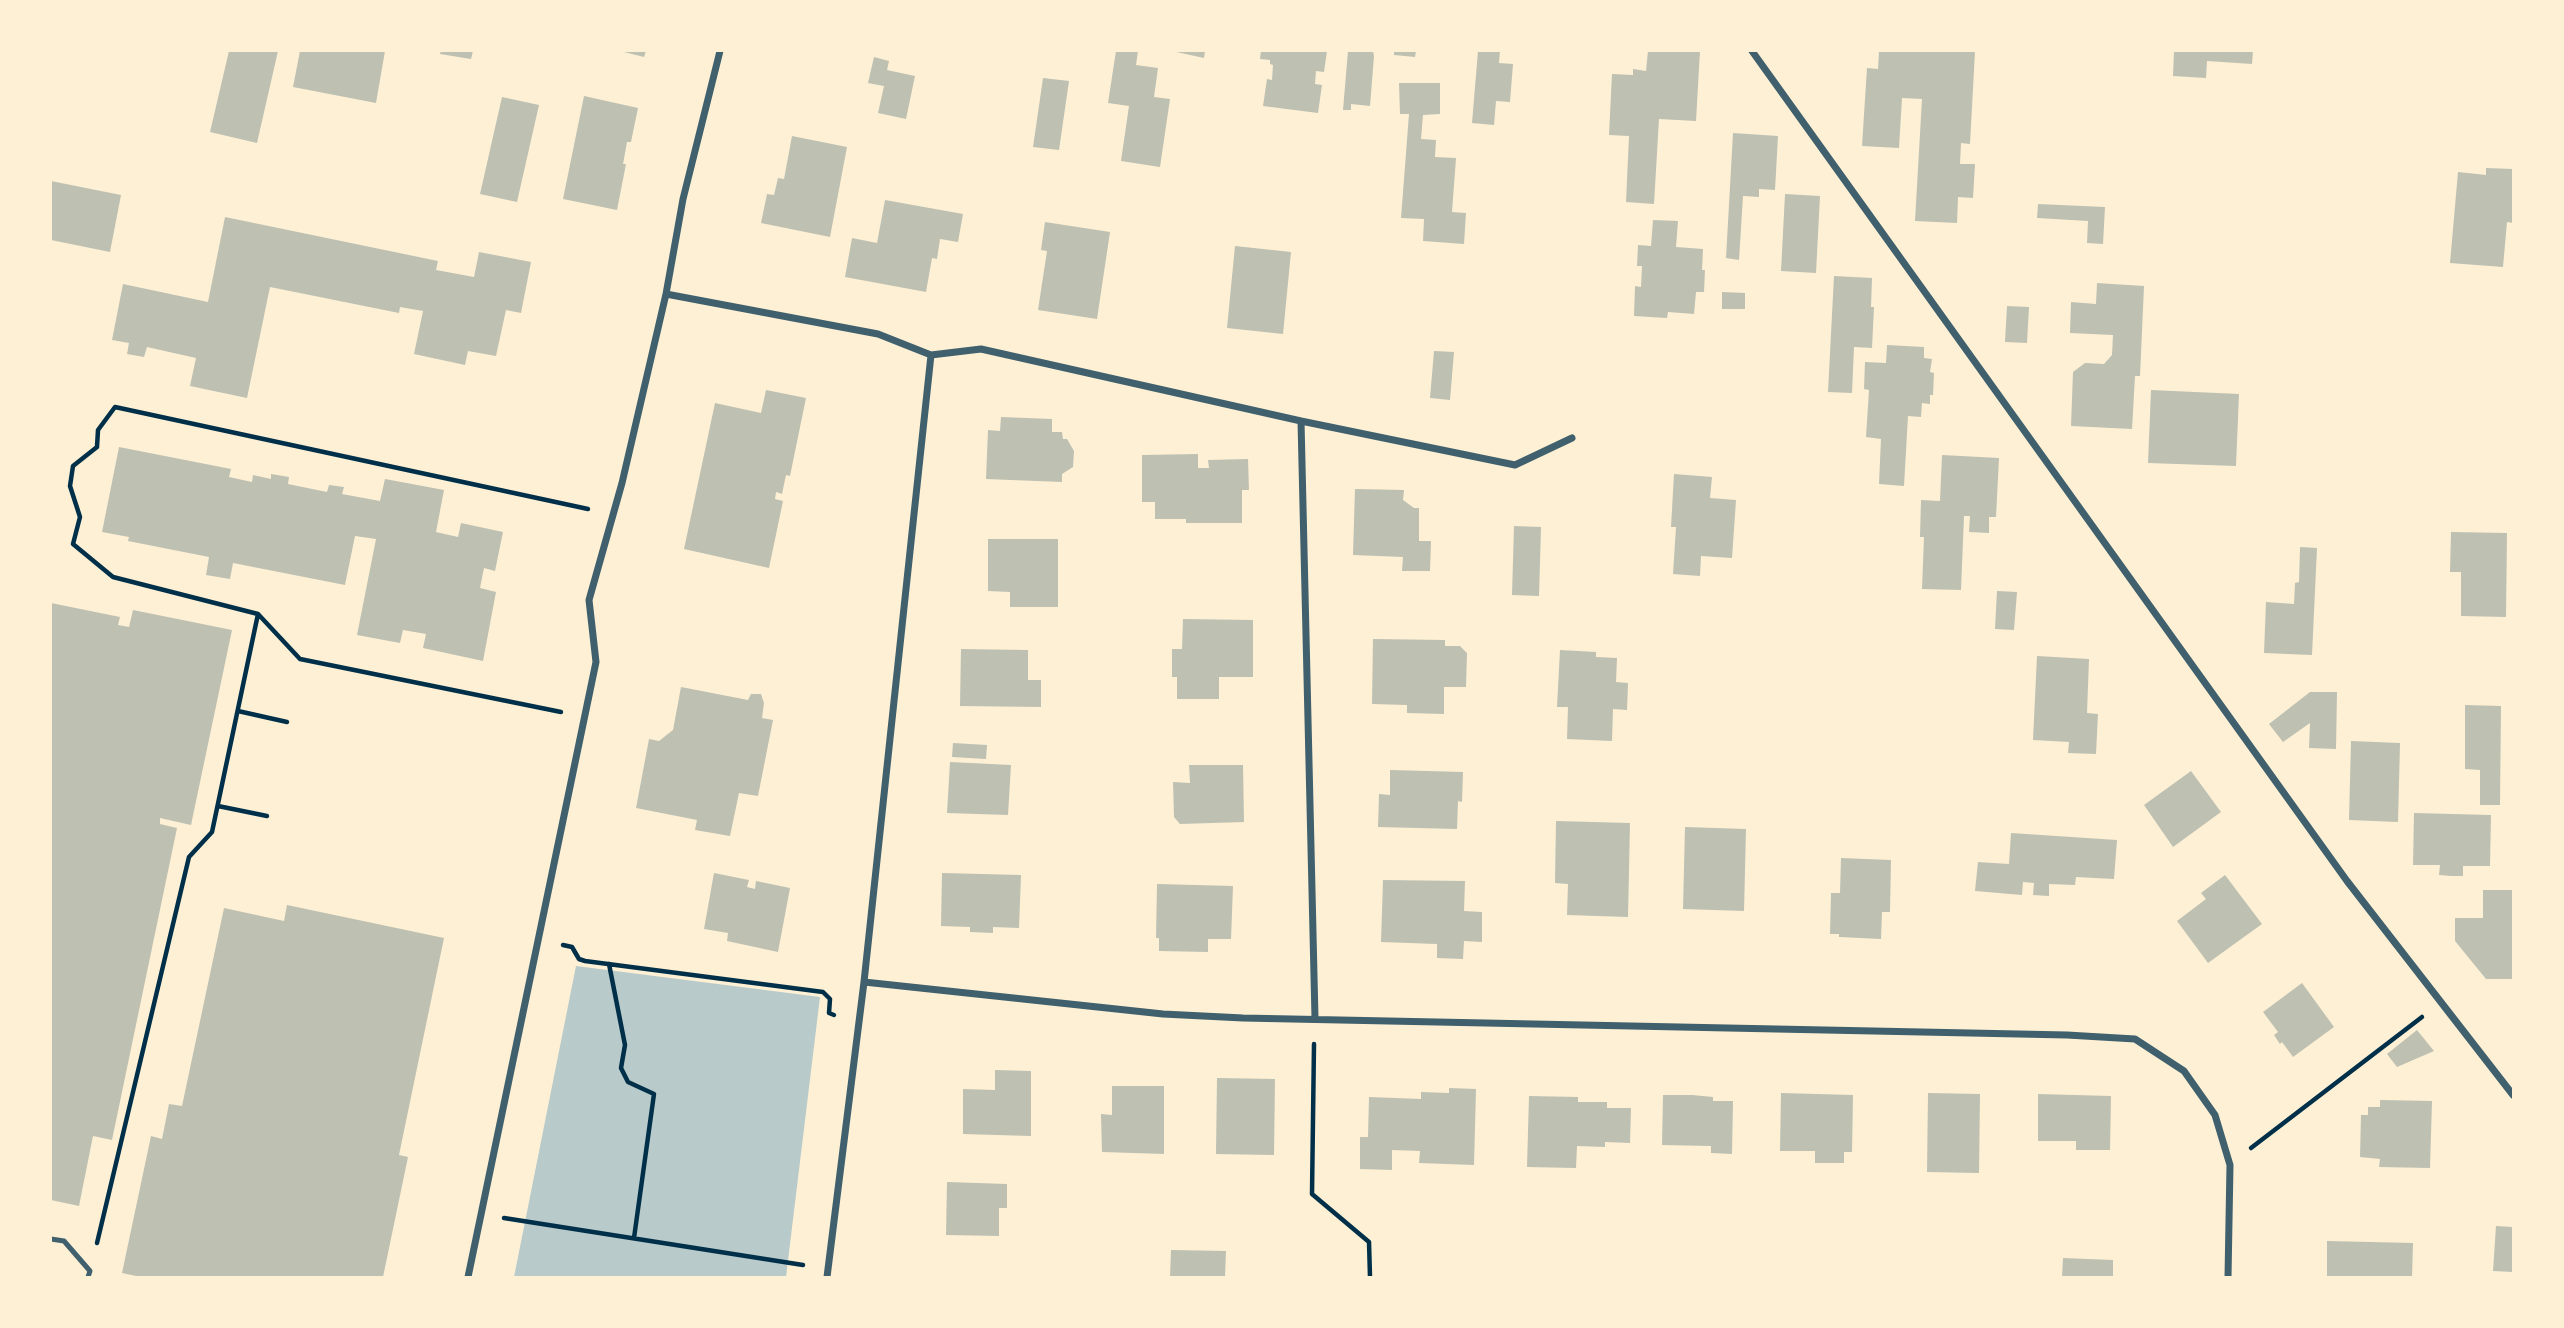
<!DOCTYPE html>
<style>
body{margin:0}
#map{position:relative;width:2564px;height:1328px;overflow:hidden;background:#fdf0d5;font-family:"IBM Plex Serif",serif}
canvas{display:block}
.frame{position:absolute;inset:0;border:52px solid #fdf0d5;pointer-events:none}
</style>
<div id="map">
<canvas width="2564" height="1328"></canvas>
<div class="frame"></div>
</div>
<script>
const ctx = document.querySelector('canvas').getContext('2d');
ctx.lineJoin = 'round';
function paint(path, color) { ctx.fillStyle = color; ctx.fill(path, 'evenodd'); }
const shape = rows => new Path2D(rows.map(r => 'M' + r).join(''));
function trace(path, color, width, dash) { ctx.strokeStyle = color; ctx.lineWidth = width; ctx.lineCap = dash ? 'butt' : 'round'; ctx.setLineDash(dash || []); ctx.stroke(path); }
const green = shape([
 [576,966,820,997,786,1277,514,1277]
]);
const building = shape([
 [229,51,278,51,257,143,210,132],
 [300,51,385,51,376,103,293,87],
 [441,51,473,51,471,59,440,54],
 [620,51,646,51,644,57],
 [1116,51,1138,51,1136,65,1158,68,1154,97,1170,99,1160,167,1121,161,1129,106,1108,103],
 [1172,51,1205,51,1204,58],
 [1261,51,1327,51,1324,72,1316,71,1315,84,1322,85,1318,113,1263,106,1267,79,1272,80,1273,65,1270,64,1270,60,1260,59],
 [1348,51,1373,51,1374,56,1370,106,1351,104,1351,110,1343,110],
 [1394,51,1416,51,1415,57,1394,55],
 [1478,51,1500,51,1499,63,1513,64,1510,102,1496,101,1494,125,1472,123],
 [1648,51,1700,51,1696,121,1659,119,1654,204,1626,202,1629,136,1609,135,1612,74,1633,75,1633,69,1646,71],
 [1879,51,1975,51,1970,144,1961,143,1960,164,1975,164,1973,198,1958,197,1957,223,1915,221,1922,99,1902,98,1899,148,1862,146,1867,68,1878,69],
 [2174,51,2253,51,2252,64,2207,61,2206,78,2173,76],
 [874,57,889,61,887,70,915,76,906,119,878,113,884,86,868,83],
 [1043,78,1069,81,1059,150,1033,147],
 [1399,83,1440,83,1440,114,1423,115,1421,139,1436,140,1435,157,1456,158,1452,212,1466,213,1464,244,1423,241,1424,219,1401,218,1409,114,1400,114],
 [584,96,638,108,631,142,627,142,623,164,626,164,617,210,563,199],
 [502,97,539,105,517,202,480,194],
 [1733,133,1778,136,1775,190,1759,189,1759,197,1743,196,1739,260,1726,258],
 [792,136,847,147,830,237,761,223,767,194,774,195,778,178,784,179],
 [2486,168,2513,169,2513,223,2507,222,2503,267,2450,263,2458,172,2486,175],
 [51,181,121,195,110,252,51,240],
 [1785,194,1820,196,1816,273,1781,271],
 [885,200,963,214,958,242,940,239,937,259,932,258,926,292,845,277,852,238,877,243],
 [2038,204,2105,207,2103,244,2087,243,2088,221,2037,218],
 [225,217,438,261,436,270,474,277,479,252,531,262,521,313,506,310,496,356,468,351,465,365,414,354,423,311,400,307,399,313,270,287,247,398,190,386,196,358,147,347,144,357,127,354,129,343,112,340,123,284,208,302],
 [1653,220,1678,221,1676,247,1703,249,1702,270,1705,270,1704,292,1696,292,1694,314,1668,312,1667,318,1634,316,1635,286,1641,287,1642,266,1637,266,1638,245,1651,246],
 [1045,222,1110,232,1097,319,1038,310,1047,251,1041,250],
 [1235,246,1291,252,1283,334,1227,328],
 [1834,276,1872,278,1871,307,1874,307,1872,348,1854,347,1852,393,1828,392],
 [2097,283,2144,286,2140,376,2135,376,2132,429,2071,426,2073,372,2085,363,2104,364,2112,355,2113,335,2070,333,2071,302,2096,304],
 [1722,292,1745,293,1745,309,1722,309],
 [2007,306,2029,307,2027,343,2005,342],
 [1887,345,1924,347,1924,358,1932,359,1930,372,1934,373,1933,395,1930,395,1930,404,1922,403,1921,417,1908,416,1904,486,1879,484,1881,439,1866,437,1869,390,1864,389,1865,362,1886,363],
 [1434,351,1454,352,1450,400,1430,398],
 [766,390,806,398,790,476,786,475,782,494,776,492,775,499,783,501,769,568,684,549,715,403,761,413],
 [2151,390,2239,394,2236,466,2148,463],
 [1001,417,1052,419,1052,432,1062,432,1063,439,1067,439,1074,451,1073,467,1062,474,1062,482,986,479,988,430,1000,431],
 [119,447,231,469,229,477,252,482,253,475,271,479,271,474,289,477,288,484,327,492,329,485,344,487,342,494,380,501,385,479,444,490,436,532,458,537,461,523,503,532,495,571,484,568,480,588,496,592,483,661,423,648,426,634,403,630,400,643,357,635,376,539,355,536,345,585,233,563,230,579,206,575,209,557,128,541,129,537,102,532],
 [1198,454,1198,468,1209,468,1208,460,1248,459,1249,490,1242,490,1242,523,1186,523,1186,519,1155,519,1155,502,1142,502,1142,455],
 [1942,455,1999,458,1996,517,1989,517,1989,533,1969,532,1970,516,1964,516,1961,590,1922,589,1924,537,1920,537,1921,500,1940,501],
 [1674,474,1712,477,1710,498,1736,500,1732,558,1701,556,1700,576,1673,574,1676,527,1671,527],
 [1355,489,1404,490,1403,500,1414,508,1419,508,1419,541,1431,541,1430,571,1402,571,1403,557,1353,555],
 [1514,526,1541,527,1539,596,1512,595],
 [2451,532,2507,533,2506,617,2461,616,2461,572,2450,572],
 [988,539,1058,539,1058,607,1010,607,1010,592,988,591],
 [2300,547,2317,548,2312,655,2264,653,2266,602,2294,604,2295,583,2299,582],
 [1997,591,2017,592,2014,630,1995,629],
 [51,603,120,617,118,625,129,627,133,610,232,630,191,825,160,818,160,824,177,828,112,1140,93,1136,79,1206,51,1200],
 [1183,619,1253,620,1253,677,1219,677,1219,699,1177,699,1177,677,1172,677,1172,649,1182,649],
 [1373,639,1445,640,1445,646,1460,646,1467,653,1466,687,1444,687,1444,714,1407,713,1407,705,1372,704],
 [961,649,1028,650,1028,680,1041,680,1041,707,960,706],
 [1560,650,1596,652,1596,657,1617,658,1616,682,1628,683,1627,710,1613,709,1612,741,1567,739,1568,707,1557,707],
 [2037,656,2089,659,2087,713,2098,714,2096,754,2068,753,2069,742,2033,740],
 [681,687,748,700,751,694,761,694,764,703,762,718,773,720,758,796,739,793,730,836,695,830,697,820,636,808,649,739,659,741,673,730],
 [2310,692,2337,692,2336,749,2309,748,2310,723,2283,742,2269,724],
 [2465,705,2501,706,2500,805,2480,805,2480,770,2465,769],
 [2351,741,2400,743,2398,822,2349,820],
 [953,743,987,745,986,759,952,757],
 [950,762,1011,765,1008,815,947,813],
 [1189,765,1243,765,1244,822,1180,824,1174,817,1173,782,1190,783],
 [1390,770,1463,772,1462,802,1458,801,1457,829,1378,827,1379,794,1390,795],
 [2191,771,2221,812,2173,847,2144,805],
 [2414,813,2491,815,2490,866,2463,866,2463,876,2451,876,2439,875,2440,865,2413,865],
 [1556,821,1630,823,1628,917,1567,915,1568,884,1555,883],
 [1685,827,1746,829,1744,911,1683,909],
 [2011,833,2117,840,2114,879,2076,877,2075,885,2049,884,2049,896,2033,895,2034,883,2023,882,2022,895,1975,891,1978,862,2009,864],
 [1841,858,1891,860,1890,912,1882,912,1881,939,1839,937,1839,934,1830,934,1831,893,1840,893],
 [714,873,749,880,747,887,755,889,756,881,790,888,778,952,727,941,728,933,704,929],
 [942,873,1021,875,1019,928,993,927,993,933,970,932,970,927,941,926],
 [2225,875,2262,924,2208,963,2177,921,2206,899,2201,893],
 [1383,880,1465,881,1464,911,1482,912,1482,942,1464,941,1463,959,1437,958,1437,944,1381,942],
 [1157,884,1233,886,1231,939,1208,939,1208,952,1159,951,1159,938,1156,938],
 [2483,890,2513,890,2513,979,2486,979,2455,941,2455,918,2483,918],
 [287,905,444,938,399,1155,408,1157,383,1277,141,1277,122,1273,151,1136,162,1139,169,1104,182,1106,224,908,284,921],
 [2302,983,2334,1027,2293,1057,2282,1042,2280,1044,2274,1035,2278,1032,2263,1012],
 [2417,1030,2434,1051,2397,1067,2387,1054],
 [995,1070,1031,1071,1031,1136,963,1134,963,1089,995,1090],
 [1217,1078,1275,1079,1274,1155,1216,1154],
 [1112,1086,1164,1086,1164,1154,1102,1152,1101,1114,1112,1115],
 [1449,1088,1476,1089,1474,1165,1419,1163,1420,1151,1392,1150,1392,1170,1360,1169,1360,1137,1368,1137,1369,1097,1421,1099,1421,1092,1449,1093],
 [1781,1093,1853,1095,1852,1152,1844,1152,1844,1163,1815,1163,1815,1151,1780,1151],
 [1928,1093,1980,1094,1979,1173,1927,1172],
 [2038,1094,2111,1096,2110,1150,2076,1150,2076,1141,2038,1141],
 [1663,1095,1692,1095,1713,1097,1713,1101,1733,1101,1732,1154,1711,1153,1711,1146,1662,1145],
 [1529,1096,1578,1097,1578,1102,1607,1102,1607,1108,1631,1108,1630,1143,1605,1142,1605,1147,1577,1146,1576,1168,1527,1167],
 [2380,1100,2432,1101,2430,1168,2379,1167,2380,1159,2360,1157,2361,1115,2368,1115,2368,1107,2380,1107],
 [947,1182,1007,1184,1007,1208,999,1208,999,1236,946,1235],
 [2496,1226,2513,1227,2513,1272,2493,1271],
 [2327,1241,2413,1243,2412,1277,2327,1277],
 [1171,1250,1226,1251,1225,1277,1170,1277],
 [2063,1258,2113,1260,2113,1277,2062,1277]
]);
const path = shape([
 [258,614,113,577,73,544,80,517,70,486,73,466,97,447,98,430,115,407,588,509],
 [238,711,287,722],
 [218,806,267,816],
 [563,945,572,947,579,959,585,961,823,992,830,999,829,1013,834,1015],
 [609,964,625,1045,621,1068,628,1082,654,1094,634,1238],
 [1314,1044,1312,1194,1369,1242,1370,1277],
 [2251,1148,2422,1017],
 [504,1218,803,1265],
 [97,1243,189,857,212,832,258,614,300,659,561,712]
]);
const service = shape([
 [51,1239,64,1241,90,1271,88,1277]
]);
const minor = shape([
 [1752,51,2347,881,2513,1095],
 [666,294,878,334,931,355,981,349,1301,421,1315,1018],
 [1301,421,1515,465,1572,438],
 [864,982,1163,1014,1243,1018,2067,1035,2135,1039,2184,1071,2215,1115,2230,1165,2228,1277],
 [468,1277,596,662,589,600,622,483,666,294,683,199,720,51],
 [827,1277,864,982,931,355]
]);
paint(green, '#b9caca');
paint(building, '#bec0b2');
trace(path, '#003049', 4.5);
trace(service, '#3f606c', 5);
trace(minor, '#3f606c', 7);
</script>
